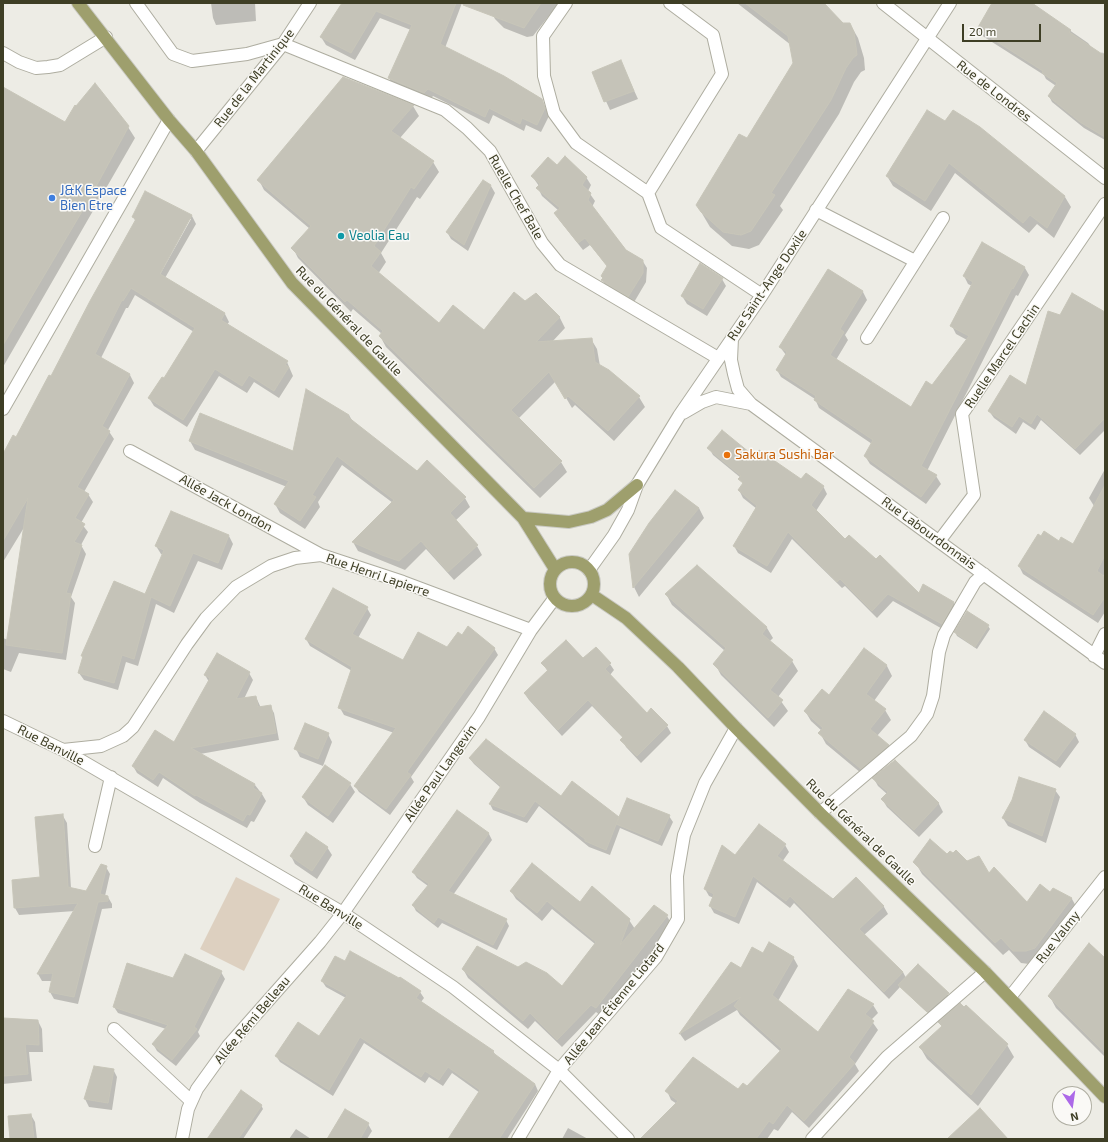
<!DOCTYPE html>
<meta charset="utf-8">
<style>
body{margin:0}
#map{position:relative;width:1108px;height:1142px;overflow:hidden;background:#edece5;font-family:"Exo 2",sans-serif}
canvas{display:block}
.frame{position:absolute;inset:0;border:4px solid #3e3e25;pointer-events:none}
.north{position:absolute;left:1052px;top:1086px;width:40px;height:40px;box-sizing:border-box;background:#faf9f6;border:1px solid #afaea2;border-radius:50%;rotate:167deg;font-size:11px;font-weight:700;line-height:16px;text-align:center;color:#3e3e25}
.north::after{content:'';display:block;margin:auto;width:14px;height:18px;background:#ac69e8;clip-path:polygon(50% 0,100% 100%,50% 72%,0 100%)}
.scale{position:absolute;left:962px;top:24px;width:79px;height:18px;box-sizing:border-box;border:2px solid #3e3e25;border-top:0;padding-left:5px;font-size:12px;line-height:14px;white-space:nowrap;color:#3e3e25;-webkit-text-stroke:3px #faf9f6;paint-order:stroke}
</style>
<div id="map">
<canvas width="1108" height="1142"></canvas>
<div class="frame"></div>
<div class="north">N</div>
<div class="scale">20 m</div>
</div>
<script>
const ctx = document.querySelector('canvas').getContext('2d');
ctx.lineJoin = 'round';
function paint(path, color) { ctx.fillStyle = color; ctx.fill(path, 'evenodd'); }
const shape = rows => new Path2D(rows.map(r => 'M' + r).join(''));
function trace(path, color, width, dash) { ctx.strokeStyle = color; ctx.lineWidth = width; ctx.lineCap = dash ? 'butt' : 'round'; ctx.setLineDash(dash || []); ctx.stroke(path); }
function drawText(font, color, halo, rows, align = 'center') {
  ctx.font = font + ' "Exo 2",sans-serif'; ctx.lineWidth = 3; ctx.setLineDash([]); ctx.textBaseline = 'middle'; ctx.strokeStyle = halo; ctx.fillStyle = color; for (const [text, x, y, turn = 0] of rows) {
    ctx.save(); ctx.translate(x, y); ctx.rotate((+turn || 0) * Math.PI / 180); ctx.textAlign = isNaN(turn) ? turn : align; if (halo) ctx.strokeText(text, 0, 0); ctx.fillText(text, 0, 0); ctx.restore();
  }
}
const green = shape([
 [236,877,280,899,244,971,200,949]
]);
const shadow = shape([
 [211,3,255,3,256,21,216,25,213,18],
 [343,3,462,3,445,48,534,94,542,100,549,116,541,132,526,125,524,131,493,115,489,124,433,96,429,101,393,86,389,78,411,30,380,18,355,60,326,45,321,37],
 [486,3,559,3,533,36,527,37,504,28,495,19],
 [737,3,822,3,843,24,850,24,858,38,864,58,865,70,861,72,854,82,839,114,780,206,783,210,759,245,749,249,732,246,710,227,697,205,747,140,794,63,791,45],
 [994,3,1030,3,1088,43,1099,57,1102,52,1103,54,1105,51,1105,140,1084,128,1052,102,1049,96,1056,86,1046,79,1044,75,981,35,978,29],
 [621,62,638,99,610,110,593,73],
 [343,78,413,106,419,116,400,138,433,162,439,172,420,199,417,197,381,253,386,262,378,274,439,324,484,332,536,294,560,318,565,328,552,342,591,339,597,349,600,366,639,397,645,407,614,441,575,405,572,408,556,381,518,419,561,462,567,472,540,498,386,347,380,336,382,334,353,309,351,312,298,258,293,248,310,229,264,190,259,180],
 [3,88,65,123,128,127,135,138,3,367],
 [946,123,980,128,1065,197,1071,207,1054,238,1037,224,1029,233,955,173,931,211,893,186,887,176],
 [557,166,586,177,591,185,588,191,595,201,592,207,626,250,642,260,647,268,646,282,633,304,607,288,602,280,608,267,590,245,583,250,560,221,555,214,559,211,542,196,538,188,539,186,532,176],
 [483,181,491,186,495,193,468,251,451,239,447,232],
 [146,193,192,216,196,224,165,278,225,314,229,322,227,325,287,362,293,376,279,398,254,382,247,393,219,376,187,427,154,406,149,398,164,380,194,332,135,295,128,308,126,308,101,358,130,375,134,383,108,430,114,439,84,492,88,494,93,502,81,523,88,532,81,545,86,554,71,597,75,603,66,660,19,653,11,672,3,669,3,638,8,640,25,526,3,562,3,456,17,438,51,378,136,222,133,217],
 [189,219,191,219,158,278,156,277],
 [982,243,1025,268,1029,275,1018,296,1016,295,927,471,936,476,941,484,926,504,870,464,865,456,872,444,819,408,815,399,781,377,777,370,786,355,780,347,829,270,863,292,867,300,845,335,848,340,836,360,911,408,933,386,967,340,956,334,952,326,972,286,968,284,964,276],
 [722,279,726,286,707,316,687,304,682,296],
 [1026,386,1105,387,1105,430,1080,455,1041,420,1035,430,1023,422,1016,434,994,418,989,411],
 [349,415,353,422,418,472,465,498,470,507,455,521,477,546,482,555,454,580,426,549,405,570,358,551,353,542,393,503,342,465,318,502,320,507,305,529,280,513,275,504,287,487,195,450,190,441,294,452],
 [709,448,755,458,801,481,823,486,827,494,816,511,845,540,876,561,919,594,924,586,954,603,958,610,946,631,893,601,877,618,845,586,842,588,792,539,771,573,738,553,734,546,757,509,743,498,739,490,743,485,741,478,713,455],
 [1105,469,1105,572,1103,577,1105,578,1105,612,1098,623,1023,574,1019,566,1059,542,1073,546,1094,506,1089,498],
 [675,492,699,508,704,518,639,597,634,587],
 [171,512,229,536,233,544,222,570,198,561,174,613,156,604,138,666,126,662,118,690,84,680,79,673,83,658,82,656,146,595,163,555,161,554,156,546],
 [697,566,767,628,773,638,769,642,792,661,798,671,778,697,788,711,774,727,721,675,715,664,725,651,672,605,666,594],
 [367,608,371,615,358,638,404,661,447,648,462,636,494,648,498,655,411,777,414,782,390,815,359,792,355,786,394,733,344,715,340,708,352,671,310,646,306,639],
 [988,626,990,629,977,649,957,636,955,632],
 [865,650,887,666,892,676,874,701,885,710,891,720,877,736,888,745,894,755,867,778,826,744,820,733,822,731,811,721,805,711,829,696],
 [583,660,610,664,614,670,610,675,647,714,651,710,667,726,671,733,641,763,626,747,622,740,623,738,592,706,562,736,529,700,525,694,548,672,543,664],
 [249,673,253,680,244,699,256,697,261,708,270,706,274,713,279,740,200,754,255,785,262,794,266,801,254,822,251,821,247,828,200,803,163,778,158,787,137,773,133,766,174,743,209,682,205,675],
 [328,734,332,742,323,766,300,757,296,749],
 [1075,734,1079,742,1060,768,1029,747,1025,740],
 [470,759,561,797,619,820,669,816,673,822,662,846,620,828,610,855,589,847,539,806,527,823,493,810,490,804,501,788,474,764],
 [895,761,939,804,943,812,919,837,887,807,882,799,887,794,878,786,874,779],
 [326,766,350,784,355,792,333,823,308,805,303,797],
 [1055,790,1060,797,1046,843,1008,826,1003,818],
 [457,811,489,834,492,840,453,895,506,920,509,926,497,950,442,923,438,928,416,911,413,905,428,886,417,878,413,872],
 [63,816,67,823,71,888,86,892,106,867,110,874,105,896,108,897,112,904,112,908,102,909,78,1004,54,999,50,992,53,981,42,981,38,974,75,911,19,915,15,908,41,878],
 [785,845,789,852,782,862,833,901,856,879,884,907,888,914,864,935,903,972,906,978,918,966,950,997,930,1015,900,987,889,999,794,903,790,908,757,882,739,924,714,913,710,906,714,898,709,896,705,889,735,856],
 [327,847,332,855,317,879,295,864,291,856],
 [948,856,967,862,989,874,1027,904,1051,894,1054,890,1072,899,1078,910,1039,961,1029,964,1021,963,1009,950,1003,955,922,874,915,862],
 [511,891,629,920,635,929,667,916,672,925,601,1016,596,1012,562,1047,535,1021,528,1029,468,978,463,969,518,968,562,987,595,944,552,909,542,921,516,899],
 [764,954,793,957,798,966,778,1001,818,1034,873,1005,878,1013,871,1020,878,1030,855,1064,859,1071,809,1128,792,1112,778,1131,774,1129,767,1139,652,1139,677,1104,671,1100,667,1091,739,1090,747,1087,781,1052,740,1015,737,1010,685,1041,680,1034,732,963,742,969],
 [1105,960,1105,1057,1056,1008,1050,997],
 [221,972,225,979,198,1032,200,1036,176,1066,157,1051,153,1044,166,1029,118,1013,114,1007,173,979],
 [322,981,420,992,424,998,421,1002,493,1051,496,1056,535,1084,538,1091,507,1139,449,1139,480,1093,452,1073,443,1086,429,1077,425,1083,364,1043,333,1096,280,1062,276,1056,319,1038,346,998,326,987],
 [3,1020,38,1021,42,1029,43,1052,29,1052,32,1081,3,1084],
 [940,1023,1007,1045,1014,1057,978,1106,927,1059,920,1047,942,1027],
 [95,1067,113,1069,117,1077,112,1110,89,1107,85,1099],
 [261,1105,263,1109,243,1139,209,1139],
 [31,1115,35,1122,37,1139,11,1139],
 [368,1124,372,1131,367,1139,328,1139],
 [568,1128,588,1139,562,1139],
 [296,1129,311,1139,289,1139]
]);
const building = shape([
 [342,3,456,3,440,44,504,76,542,99,545,108,537,125,522,118,520,124,489,108,485,117,428,89,424,93,388,78,412,25,376,11,351,53,320,37,342,3],
 [463,3,541,3,524,28,463,5,463,3],
 [745,3,824,3,843,23,850,23,854,32,857,55,853,58,846,68,831,100,771,193,775,195,751,231,741,235,723,232,701,212,696,205,739,134,747,138,793,63,788,36,745,3],
 [992,3,1032,3,1071,30,1069,32,1105,56,1105,137,1080,122,1048,96,1057,83,1042,73,1043,71,977,29,992,3],
 [621,60,634,91,604,102,592,72,621,60],
 [343,77,414,105,391,131,434,161,414,189,411,187,374,246,381,252,371,266,439,323,453,305,484,330,514,292,525,301,536,293,560,317,536,342,592,338,595,362,609,370,640,396,608,431,568,396,565,399,549,372,511,410,562,461,534,488,379,336,383,331,347,300,345,302,291,248,311,226,257,180,343,77],
 [95,83,129,126,87,203,3,345,3,87,65,122,75,105,76,106,95,83],
 [927,110,945,121,953,110,980,127,1065,196,1047,228,1030,215,1023,223,949,163,925,201,886,176,927,110],
 [565,156,587,177,582,185,591,193,588,200,626,250,643,260,643,273,628,297,601,280,603,278,601,276,607,266,585,238,578,243,554,213,560,208,536,188,540,184,531,176,548,157,557,165,565,156],
 [483,180,491,185,464,245,446,232,483,180],
 [145,191,192,215,160,274,225,313,221,320,288,361,285,365,289,367,274,391,249,375,242,386,215,369,183,420,148,398,162,377,164,378,195,328,131,288,123,301,122,300,95,354,130,374,102,426,110,431,77,487,89,494,75,518,85,524,74,542,82,545,66,593,71,594,62,653,6,645,28,498,3,541,3,454,13,435,16,437,49,375,51,376,90,301,136,219,132,217,145,191],
 [982,242,1025,267,1013,289,1012,288,921,466,937,475,921,497,864,456,873,440,814,400,816,396,776,370,787,352,779,347,828,269,863,291,840,329,844,332,830,355,911,407,926,381,932,385,969,336,950,326,973,282,963,276,982,242],
 [700,263,723,278,703,309,681,296,700,263],
 [1072,293,1105,312,1105,418,1075,449,1037,414,1031,424,1019,416,1012,427,988,411,1010,375,1026,385,1048,311,1060,315,1072,293],
 [306,389,349,415,348,417,417,471,427,460,466,497,450,513,478,545,448,572,421,541,399,561,382,555,352,542,394,500,337,456,312,495,316,497,300,521,274,504,289,481,189,441,200,413,293,451,306,389],
 [722,430,755,457,759,450,801,479,806,473,824,486,811,505,845,539,849,535,876,559,880,555,919,593,923,584,954,602,942,624,888,594,872,611,840,579,837,582,788,532,767,566,733,546,757,506,738,490,743,483,738,479,741,476,707,448,722,430],
 [1105,485,1105,555,1097,571,1105,577,1105,597,1093,615,1018,566,1038,534,1041,536,1044,531,1059,541,1061,537,1073,544,1105,485],
 [675,490,699,508,633,588,629,554,649,523,675,490],
 [171,511,229,535,218,563,193,553,170,606,151,597,134,659,122,655,114,683,78,673,83,656,81,656,114,581,145,594,164,550,155,546,171,511],
 [697,565,767,627,762,634,793,660,770,690,783,700,768,718,713,664,726,648,665,594,697,565],
 [333,588,368,607,352,634,403,660,418,632,447,647,458,632,462,635,468,626,495,648,407,772,411,775,386,809,354,786,396,728,338,708,352,667,305,639,333,588],
 [967,611,989,625,975,647,954,632,967,611],
 [566,640,583,658,596,647,611,663,605,669,647,713,651,708,668,725,637,756,620,740,623,737,588,700,558,730,524,693,548,670,541,663,566,640],
 [864,648,887,665,866,694,886,709,870,729,889,745,861,769,818,733,823,728,804,711,822,689,829,695,864,648],
 [217,653,250,672,236,699,256,696,258,707,271,705,276,733,191,748,255,784,253,788,262,793,250,815,247,814,243,821,196,795,195,796,159,772,153,780,132,766,155,730,174,742,210,678,204,675,217,653],
 [1044,711,1076,734,1056,761,1024,740,1044,711],
 [305,723,329,733,318,759,294,749,305,723],
 [486,739,561,796,572,781,619,817,606,850,585,841,585,839,535,801,524,817,489,804,501,786,469,758,486,739],
 [895,760,939,803,914,830,881,799,888,792,872,778,895,760],
 [325,765,351,783,328,816,302,797,325,765],
 [1019,777,1056,789,1042,836,1002,818,1012,800,1019,777],
 [627,798,670,815,658,841,616,824,627,798],
 [457,810,489,833,448,891,507,919,493,945,438,917,434,923,412,905,429,884,412,872,457,810],
 [63,814,68,887,86,891,101,864,107,866,100,894,108,896,108,901,98,902,74,997,49,992,53,973,37,974,78,903,14,908,12,880,40,877,35,817,63,814],
 [759,824,786,844,777,856,833,899,856,877,884,906,859,929,903,972,884,992,790,896,786,901,753,876,735,917,709,906,714,894,704,889,722,845,735,855,759,824],
 [306,832,328,847,312,871,290,856,306,832],
 [930,839,947,854,950,851,953,853,956,850,967,861,979,856,989,873,994,867,1027,902,1040,884,1050,892,1053,888,1072,898,1035,948,1026,951,1013,951,1001,938,995,943,913,862,930,839],
 [532,863,580,902,592,886,630,919,620,945,654,905,668,915,596,1008,591,1005,557,1040,530,1013,523,1021,462,969,477,946,518,967,526,962,547,973,562,986,596,942,547,901,537,913,510,891,532,863],
 [769,942,794,957,772,995,818,1032,848,989,874,1004,865,1014,874,1021,849,1057,855,1063,804,1121,787,1105,773,1124,769,1121,756,1139,640,1139,678,1101,665,1091,693,1057,738,1089,743,1083,747,1086,782,1049,734,1006,741,997,679,1034,731,962,741,968,752,947,763,953,769,942],
 [1089,943,1105,958,1105,1053,1048,996,1089,943],
 [350,951,399,978,400,977,421,991,416,998,494,1051,492,1052,535,1084,499,1139,448,1139,480,1090,448,1067,439,1080,425,1071,421,1077,360,1037,329,1090,275,1056,298,1022,319,1036,347,995,321,981,335,956,345,961,350,951],
 [185,954,222,971,194,1027,197,1029,172,1060,152,1044,168,1025,113,1007,127,963,173,978,185,954],
 [918,964,949,993,927,1012,898,985,918,964],
 [960,1003,964,1007,966,1005,1008,1044,971,1095,919,1047,942,1026,938,1022,960,1003],
 [3,1018,38,1020,39,1045,25,1044,28,1074,3,1076,3,1018],
 [94,1066,114,1069,108,1103,84,1099,94,1066],
 [241,1090,262,1105,251,1121,238,1139,207,1139,241,1090],
 [980,1108,1008,1139,947,1139,980,1108],
 [345,1109,369,1123,360,1139,327,1139,345,1109],
 [31,1114,34,1139,10,1139,8,1116,31,1114]
]);
const minor = shape([
 [136,3,173,54,192,61,247,54,283,44],
 [566,3,543,36,544,76,554,113,576,143,648,193,661,228,762,295],
 [883,3,1105,178],
 [283,44,445,110,467,128,490,151,542,243,560,265,718,358],
 [3,53,19,62,36,68,48,67,60,65,106,37],
 [196,151,283,44,310,3],
 [648,193,722,74,713,35,670,3],
 [816,210,915,261],
 [732,338,731,360,734,374,738,389,751,404,1105,663],
 [867,338,943,218],
 [3,409,169,120],
 [683,413,702,402,716,397,751,404],
 [130,451,321,555],
 [940,540,974,495,962,414,1105,204],
 [589,570,614,535,628,510,637,485,679,416,762,295,950,3],
 [1094,656,1105,634],
 [3,721,63,750,343,913,453,987,559,1070,628,1139],
 [63,750,101,746,123,736,133,727,187,644,206,618,236,587,271,566,295,558,321,555,403,582,531,630],
 [820,813,911,736,927,714,933,696,939,652,944,635,975,582,984,574],
 [95,846,111,777],
 [1010,997,1105,877],
 [114,1029,191,1101],
 [182,1139,188,1109,197,1089,228,1046,320,942,343,913,479,717,531,630,554,599],
 [518,1139,559,1070,656,957,678,919,677,876,684,835,705,783,736,728],
 [812,1139,887,1057,985,972]
]);
const major = shape([
 [78,3,169,120,196,151,292,283,523,518,555,569],
 [523,518,569,522,591,517,607,510,637,485],
 '550 584a22 22 0 1 1 44 0a22 22 0 1 1-44 0Z',
 [592,595,626,618,678,667,736,728,820,813,985,972,1105,1097]
]);
const markers = [
 [52,198,4,"#3f7fe0"],
 [341,236,4,"#0f9aa8"],
 [727,455,4,"#e8710a"]
];
const streetNames = [
 ["Rue de la Martinique",254,78,-52],
 ["Rue de Londres",994,91,38],
 ["Ruelle Chef Bale",516,197,60],
 ["Rue Saint-Ange Doxile",767,285,-56],
 ["Rue du Général de Gaulle",349,321,46],
 ["Ruelle Marcel Cachin",1002,356,-56],
 ["Allée Jack London",226,503,29],
 ["Rue Labourdonnais",929,533,36],
 ["Rue Henri Lapierre",378,575,19],
 ["Rue Banville",51,745,27],
 ["Allée Paul Langevin",440,773,-55],
 ["Rue du Général de Gaulle",861,832,44],
 ["Rue Banville",331,907,32],
 ["Rue Valmy",1058,937,-52],
 ["Allée Jean Étienne Liotard",614,1004,-51],
 ["Allée Rémi Belleau",252,1020,-50]
];
const shopNames = [
 ["J&K Espace",60,191],
 ["Bien Etre",60,206]
];
const cultureNames = [
 ["Veolia Eau",349,236]
];
const foodNames = [
 ["Sakura Sushi Bar",735,455]
];
paint(green, '#ddd0c0');
paint(shadow, '#0003');
paint(building, '#c5c3b8');
trace(building, '#c7c5b8', 1);
trace(minor, '#aeada0', 14);
trace(major, '#c9c9c2', 14);
trace(minor, '#fff', 12);
trace(major, '#9e9f6d', 12);
for (const [x, y, r, color] of markers) { const dot = new Path2D(); dot.arc(x, y, r, 0, 2 * Math.PI); ctx.fillStyle = color; ctx.fill(dot); trace(dot, '#faf9f6', 1.5); }
drawText('13px', '#3e3e25', '#faf9f6', streetNames);
drawText('13px', '#366cbe', '#faf9f6', shopNames, 'left');
drawText('13px', '#0d838f', '#faf9f6', cultureNames, 'left');
drawText('13px', '#c56008', '#faf9f6', foodNames, 'left');
</script>
